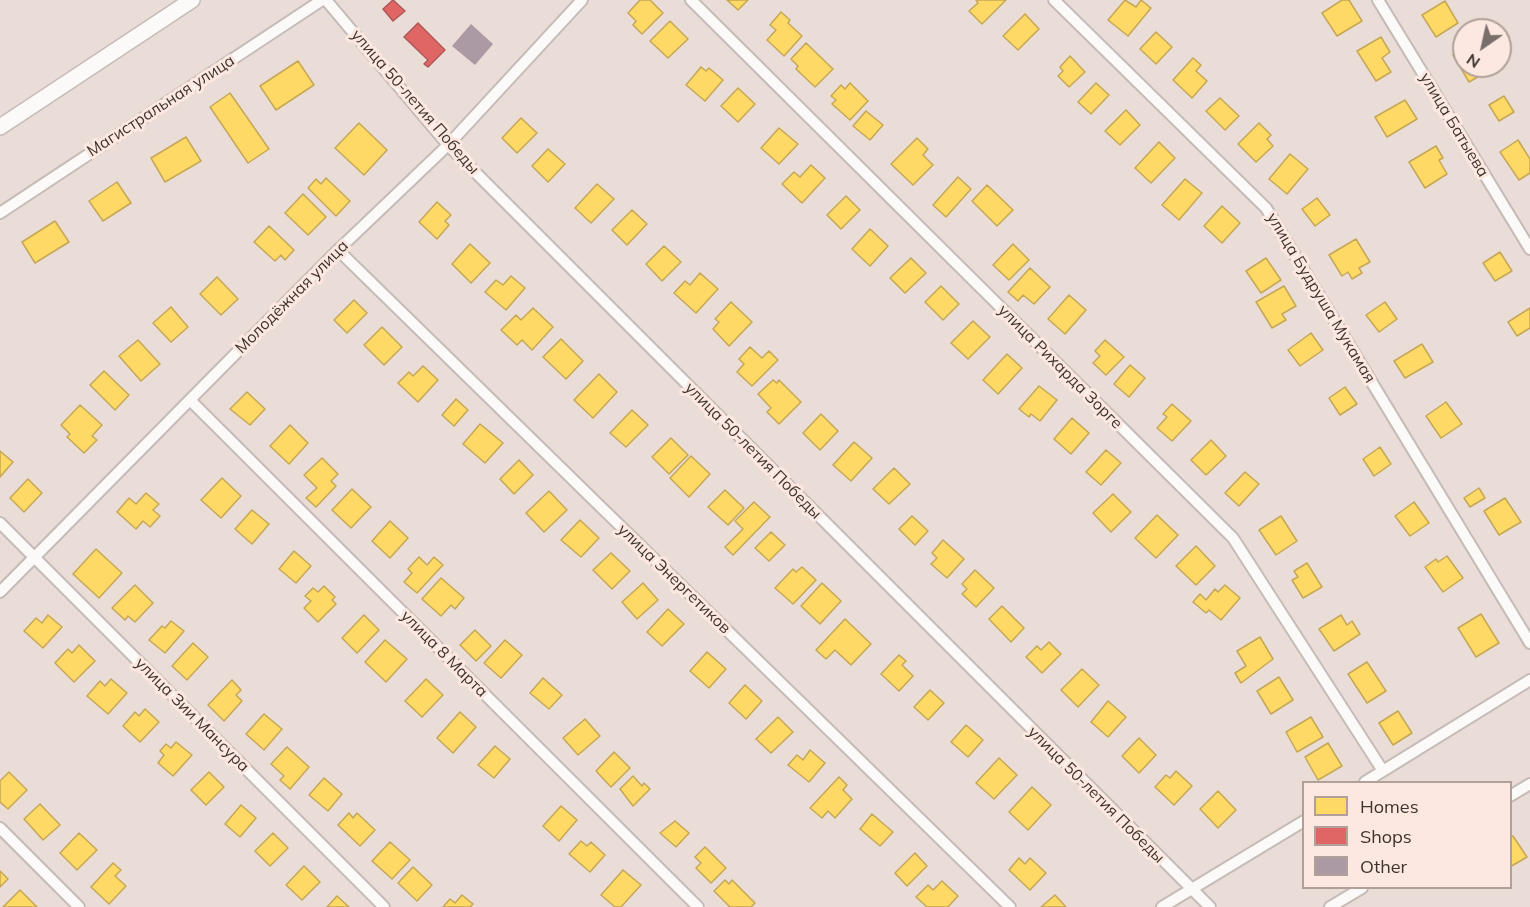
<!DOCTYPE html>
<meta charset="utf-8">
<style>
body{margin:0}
#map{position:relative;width:1530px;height:907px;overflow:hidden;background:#eaddd7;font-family:Mulish,sans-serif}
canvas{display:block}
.legend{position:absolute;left:1302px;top:781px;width:210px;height:108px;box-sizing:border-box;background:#fce8e0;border:2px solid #b0a099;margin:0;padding:8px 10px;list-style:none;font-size:18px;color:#3d332f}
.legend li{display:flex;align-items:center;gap:12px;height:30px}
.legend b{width:30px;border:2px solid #b0a099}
.north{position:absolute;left:1452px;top:18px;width:60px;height:60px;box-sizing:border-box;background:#fce8e0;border:2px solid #b0a099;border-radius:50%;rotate:214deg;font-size:16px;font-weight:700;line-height:24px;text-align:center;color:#3d332f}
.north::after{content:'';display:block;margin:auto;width:21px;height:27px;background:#7a6e6a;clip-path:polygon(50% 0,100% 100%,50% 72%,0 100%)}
</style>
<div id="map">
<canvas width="1530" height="907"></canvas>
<ul class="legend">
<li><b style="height:16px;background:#ffd966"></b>Homes</li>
<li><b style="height:16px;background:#e06666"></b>Shops</li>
<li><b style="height:16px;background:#ab9aa4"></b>Other</li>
</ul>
<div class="north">N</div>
</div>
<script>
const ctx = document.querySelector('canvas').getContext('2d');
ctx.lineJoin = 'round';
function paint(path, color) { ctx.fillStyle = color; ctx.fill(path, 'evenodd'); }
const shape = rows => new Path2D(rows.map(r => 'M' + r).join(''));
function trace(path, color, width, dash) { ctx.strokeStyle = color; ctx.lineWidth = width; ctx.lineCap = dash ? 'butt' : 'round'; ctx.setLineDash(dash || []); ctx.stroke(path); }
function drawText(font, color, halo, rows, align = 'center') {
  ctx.font = font + ' Mulish,sans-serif'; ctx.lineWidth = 6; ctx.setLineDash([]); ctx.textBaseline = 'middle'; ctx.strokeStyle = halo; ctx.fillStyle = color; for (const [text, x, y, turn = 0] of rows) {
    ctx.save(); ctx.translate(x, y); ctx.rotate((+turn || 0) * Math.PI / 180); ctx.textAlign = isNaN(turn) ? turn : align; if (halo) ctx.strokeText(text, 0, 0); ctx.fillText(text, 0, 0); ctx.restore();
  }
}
const homes = shape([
 [640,0,650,0,663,13,642,34,633,25,636,21,628,13,640,0],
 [727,0,748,0,738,10,727,0],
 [976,0,1006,0,982,24,969,11,978,3,976,0],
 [1125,0,1136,7,1141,0,1151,8,1128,36,1108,20,1125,0],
 [1342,0,1349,0,1362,21,1337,36,1322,13,1342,0],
 [1445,1,1458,23,1436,37,1422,15,1445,1],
 [781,12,790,20,788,23,802,36,784,56,767,40,776,30,770,25,781,12],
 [1025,14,1039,29,1018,50,1003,36,1025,14],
 [670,21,688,39,668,58,650,41,670,21],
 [1156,32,1172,47,1156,64,1140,49,1156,32],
 [1381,37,1390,52,1382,58,1391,72,1376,81,1357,51,1381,37],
 [806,43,833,69,815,87,796,69,798,66,791,59,806,43],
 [1464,49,1464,66,1485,66,1488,71,1469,82,1453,55,1464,49],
 [1070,56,1085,72,1069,87,1058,76,1063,71,1060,67,1070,56],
 [1193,58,1201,65,1196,71,1207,81,1192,98,1173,80,1193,58],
 [298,61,314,85,276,110,260,86,298,61],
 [701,67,706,71,709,68,723,80,705,101,686,85,701,67],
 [850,83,868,101,850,120,832,104,836,100,831,96,841,85,845,89,850,83],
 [1096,83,1109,95,1091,114,1078,102,1096,83],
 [738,88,755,104,738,122,721,106,738,88],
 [230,93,269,149,248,163,210,107,230,93],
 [1504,96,1514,112,1499,121,1489,105,1504,96],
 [1220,98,1239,116,1225,130,1206,111,1220,98],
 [1405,100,1417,119,1387,137,1375,117,1405,100],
 [1126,110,1140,125,1120,145,1105,131,1126,110],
 [866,111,883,125,870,140,853,126,866,111],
 [521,118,537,133,517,153,502,138,521,118],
 [359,123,387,150,364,175,335,148,359,123],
 [1259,123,1271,135,1267,139,1273,146,1256,162,1238,144,1259,123],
 [779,128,798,144,779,164,761,148,779,128],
 [186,137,201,161,165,182,151,158,186,137],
 [917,138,928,149,923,155,933,165,913,185,891,164,917,138],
 [1518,140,1530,159,1530,173,1519,180,1500,152,1518,140],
 [1159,142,1175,158,1151,183,1135,168,1159,142],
 [1436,146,1443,158,1439,160,1447,174,1425,188,1409,162,1436,146],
 [548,149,565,164,548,182,532,166,548,149],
 [1290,154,1308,169,1287,194,1269,179,1290,154],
 [811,165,825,178,802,203,782,184,794,172,800,177,811,165],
 [958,177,971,189,946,217,933,205,958,177],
 [326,178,350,201,336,216,308,188,316,179,321,184,326,178],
 [1185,179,1202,193,1179,220,1162,205,1185,179],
 [117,182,131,203,103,221,89,201,117,182],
 [597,184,614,199,591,223,575,208,597,184],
 [987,185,1013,210,997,226,972,201,987,185],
 [303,194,326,217,308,235,285,213,303,194],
 [846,196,860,210,841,229,827,215,846,196],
 [1317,198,1330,215,1315,226,1302,209,1317,198],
 [437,202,451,215,445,221,449,225,437,239,419,222,437,202],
 [1222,206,1240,223,1222,243,1204,226,1222,206],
 [632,210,647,224,627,245,612,230,632,210],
 [55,221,69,242,35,263,22,242,55,221],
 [269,226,294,250,285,260,281,255,275,261,254,242,269,226],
 [870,229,888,246,870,266,852,249,870,229],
 [1356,239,1370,262,1359,268,1362,273,1352,279,1348,272,1342,276,1329,255,1356,239],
 [470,244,490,263,471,283,452,264,470,244],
 [1013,244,1029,260,1009,280,993,265,1013,244],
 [664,246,681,262,662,281,646,264,664,246],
 [1500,252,1512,271,1495,281,1483,263,1500,252],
 [911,258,926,273,905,293,890,278,911,258],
 [1266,258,1281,280,1261,293,1246,271,1266,258],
 [1030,268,1050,287,1034,304,1023,295,1018,301,1008,292,1030,268],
 [700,273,718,289,696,313,674,293,685,281,690,285,700,273],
 [511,276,525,288,506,310,485,292,496,280,503,285,511,276],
 [217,277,238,299,221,315,200,294,217,277],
 [941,286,959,304,943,320,925,302,941,286],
 [1284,286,1296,306,1282,314,1286,320,1272,328,1256,302,1284,286],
 [1069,295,1086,310,1065,334,1048,319,1069,295],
 [354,300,367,313,347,333,334,320,354,300],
 [731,302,752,322,729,346,713,329,719,322,715,319,731,302],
 [1385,302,1397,319,1379,332,1366,315,1385,302],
 [171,307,188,327,171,342,153,323,171,307],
 [533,308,553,327,532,350,522,340,517,345,501,330,516,315,521,320,533,308],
 [1530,308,1530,328,1517,336,1508,322,1530,308],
 [973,321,990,337,968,359,951,343,973,321],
 [382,327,402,347,384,365,364,345,382,327],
 [1311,333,1323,350,1300,366,1288,350,1311,333],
 [561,339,583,361,566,379,543,357,561,339],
 [138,340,160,364,141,381,119,356,138,340],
 [1105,340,1124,357,1106,375,1093,363,1100,356,1095,351,1105,340],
 [1422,344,1433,362,1405,378,1394,361,1422,344],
 [750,347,762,358,769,351,778,360,752,386,737,372,744,364,739,359,750,347],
 [1007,354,1022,368,998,394,983,380,1007,354],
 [1130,365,1145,378,1129,397,1114,384,1130,365],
 [423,366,438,380,418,402,398,383,409,372,413,376,423,366],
 [104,371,129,395,115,410,90,385,104,371],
 [599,374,617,392,593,418,574,400,599,374],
 [773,380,777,383,779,380,801,402,779,424,767,412,771,408,758,394,773,380],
 [1039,386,1057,400,1040,421,1031,414,1029,417,1019,409,1039,386],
 [1345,387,1357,404,1340,415,1329,398,1345,387],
 [247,392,265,409,250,425,230,409,247,392],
 [456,399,468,410,454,426,442,415,456,399],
 [1446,402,1462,424,1441,438,1426,416,1446,402],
 [1172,404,1191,421,1172,441,1157,428,1167,417,1163,414,1172,404],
 [80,405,102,425,92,436,97,440,84,453,67,437,70,434,61,425,80,405],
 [632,410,648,425,626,447,610,433,632,410],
 [821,414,838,431,820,450,803,433,821,414],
 [1072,418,1089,433,1071,454,1054,439,1072,418],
 [480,424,503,443,485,463,463,444,480,424],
 [290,425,308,443,289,464,270,446,290,425],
 [671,438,688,455,669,474,652,457,671,438],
 [1211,440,1226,456,1206,475,1191,460,1211,440],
 [854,442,872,458,851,481,833,465,854,442],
 [1380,447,1391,464,1374,476,1363,459,1380,447],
 [1106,450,1121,463,1101,485,1086,472,1106,450],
 [0,451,13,462,0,477,0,451],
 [691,456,710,474,689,497,670,478,691,456],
 [322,458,338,474,331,481,336,486,316,507,306,498,317,488,304,475,322,458],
 [519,460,533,475,514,494,500,479,519,460],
 [894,468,910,484,889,504,873,489,894,468],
 [1245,472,1259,484,1239,506,1225,493,1245,472],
 [222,478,241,496,221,518,201,500,222,478],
 [28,479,42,493,24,512,10,498,28,479],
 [1479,488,1485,498,1470,507,1464,498,1479,488],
 [352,489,371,507,351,528,332,510,352,489],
 [725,490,744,508,728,525,708,507,725,490],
 [549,491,567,510,544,532,526,513,549,491],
 [146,493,159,504,153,510,160,516,150,527,143,521,136,529,117,512,129,498,136,504,146,493],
 [1113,494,1131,512,1111,532,1093,513,1113,494],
 [1505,498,1521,522,1499,535,1484,511,1505,498],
 [754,502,770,517,733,555,725,547,743,529,735,521,754,502],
 [1414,502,1429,523,1410,536,1395,516,1414,502],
 [252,510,269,524,252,544,235,529,252,510],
 [1157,515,1178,535,1156,558,1135,538,1157,515],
 [912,516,928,531,915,545,899,529,912,516],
 [1281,516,1297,541,1276,555,1259,530,1281,516],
 [580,520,599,538,581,557,561,540,580,520],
 [390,521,408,538,390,558,372,541,390,521],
 [771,532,785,545,769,561,755,548,771,532],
 [943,540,964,559,947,578,931,564,937,558,932,553,943,540],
 [1196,546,1215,566,1196,585,1176,566,1196,546],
 [96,549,122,573,99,598,73,574,96,549],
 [294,551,311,566,296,583,279,569,294,551],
 [611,553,630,571,612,589,593,570,611,553],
 [1447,556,1463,578,1443,592,1425,567,1436,559,1438,562,1447,556],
 [419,557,427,565,434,557,443,565,417,593,404,582,412,573,408,569,419,557],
 [1307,563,1322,587,1303,598,1292,580,1298,577,1294,571,1307,563],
 [802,567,816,580,793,604,775,588,793,569,796,572,802,567],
 [975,570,994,588,976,607,962,594,967,589,962,584,975,570],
 [441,578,464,598,455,609,451,605,441,616,422,599,441,578],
 [643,583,658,600,637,619,622,602,643,583],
 [822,583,841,601,820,624,801,606,822,583],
 [135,585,153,603,135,622,128,616,125,620,112,608,135,585],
 [1225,585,1240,598,1221,620,1209,610,1206,613,1193,602,1200,594,1206,600,1215,589,1218,592,1225,585],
 [324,586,335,597,332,600,336,604,318,622,304,608,311,601,305,596,313,588,318,592,324,586],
 [1002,606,1024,628,1011,642,989,619,1002,606],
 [668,609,684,624,662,646,647,632,668,609],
 [1481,614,1499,643,1476,657,1458,628,1481,614],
 [48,615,62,627,43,648,24,631,36,618,42,623,48,615],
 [364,615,379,630,357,653,342,638,364,615],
 [1341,615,1347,625,1352,621,1360,634,1334,651,1319,629,1341,615],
 [845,619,871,644,851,665,835,650,826,659,816,650,845,619],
 [171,621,184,631,165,653,149,640,162,626,165,628,171,621],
 [475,630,491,646,476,661,460,645,475,630],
 [1260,637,1273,659,1241,683,1235,673,1246,666,1237,651,1260,637],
 [385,640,407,659,386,682,365,662,385,640],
 [505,640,522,655,501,678,484,663,505,640],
 [1049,642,1061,654,1042,673,1026,657,1037,646,1041,650,1049,642],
 [193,643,208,657,187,680,172,666,193,643],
 [79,645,95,661,74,682,55,663,68,649,72,653,79,645],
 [707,652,726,669,709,688,690,671,707,652],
 [899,655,906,661,902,665,913,676,899,691,881,674,899,655],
 [1367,662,1386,691,1367,703,1348,674,1367,662],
 [1082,669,1099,685,1078,707,1061,690,1082,669],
 [1279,677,1293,700,1271,714,1257,691,1279,677],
 [543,678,562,695,549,709,530,693,543,678],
 [111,679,127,693,108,714,87,696,100,681,105,686,111,679],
 [426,679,443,695,422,717,405,701,426,679],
 [232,680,241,690,236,695,242,701,224,721,208,705,232,680],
 [745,685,762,701,746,719,729,703,745,685],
 [930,690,944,703,928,720,914,707,930,690],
 [1108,701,1126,717,1108,737,1091,722,1108,701],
 [145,709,159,722,140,742,123,726,135,712,139,716,145,709],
 [1398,711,1412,733,1393,745,1379,723,1398,711],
 [460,712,476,727,453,753,437,738,460,712],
 [264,714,282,729,264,750,246,734,264,714],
 [778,717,793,732,771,753,756,739,778,717],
 [1311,717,1323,737,1297,752,1286,732,1311,717],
 [585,719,600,736,578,755,563,738,585,719],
 [966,725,983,740,968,757,951,742,966,725],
 [1139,738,1156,755,1139,773,1122,756,1139,738],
 [176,742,192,755,173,776,158,763,164,755,160,751,166,744,171,748,176,742],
 [1328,743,1342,766,1318,780,1305,757,1328,743],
 [495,746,510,759,494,778,478,765,495,746],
 [287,747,309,767,290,789,280,780,284,776,271,764,287,747],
 [810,750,825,763,809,782,788,765,797,755,803,760,810,750],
 [614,752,630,768,611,787,596,771,614,752],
 [999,758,1017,775,994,799,976,783,999,758],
 [1176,771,1192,786,1174,805,1155,787,1166,775,1170,778,1176,771],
 [9,772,27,790,8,809,0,802,0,781,9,772],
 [209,772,224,787,206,805,191,790,209,772],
 [633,776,642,786,644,783,650,789,633,806,620,789,633,776],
 [839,777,847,785,843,790,852,799,835,818,828,811,822,818,810,808,839,777],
 [324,778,342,794,328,811,309,795,324,778],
 [1032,787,1051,805,1028,830,1009,812,1032,787],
 [1218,791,1236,810,1218,828,1200,809,1218,791],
 [40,804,60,825,43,840,24,819,40,804],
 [241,805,256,818,240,837,225,824,241,805],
 [561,806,577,820,559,841,543,826,561,806],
 [349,813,353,818,357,813,375,830,360,846,338,825,349,813],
 [872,814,893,832,880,846,860,829,872,814],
 [675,821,689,833,676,847,660,833,675,821],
 [79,833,97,850,77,870,60,853,79,833],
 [273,833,288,848,270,866,255,851,273,833],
 [1513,836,1527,857,1510,867,1510,837,1513,836],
 [581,841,587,846,591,842,605,855,590,872,569,854,581,841],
 [390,842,410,860,392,879,372,861,390,842],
 [705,847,726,868,711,883,696,868,701,863,695,857,705,847],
 [915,853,927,866,907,886,895,873,915,853],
 [1019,858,1025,864,1030,858,1046,873,1030,890,1009,870,1019,858],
 [113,863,121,870,115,876,126,886,109,904,91,887,113,863],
 [304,866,320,882,302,900,286,885,304,866],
 [413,867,432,885,417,901,398,883,413,867],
 [623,870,641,885,621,907,615,907,601,895,623,870],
 [0,871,8,879,0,887,0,871],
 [725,880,729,884,732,880,755,903,751,907,730,907,714,891,725,880],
 [942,881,958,896,948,907,927,907,916,897,928,885,933,890,942,881],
 [20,890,37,907,3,907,20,890],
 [462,895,473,904,470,907,443,907,450,899,455,903,462,895],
 [1055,895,1066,907,1041,907,1055,895],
 [337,896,349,907,327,907,337,896]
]);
const shops = shape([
 [393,0,405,11,393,21,383,9,393,0],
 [418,23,445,50,428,67,424,64,428,60,404,37,418,23]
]);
const building = shape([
 [471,24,493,44,475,65,452,46]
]);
const minor = shape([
 [326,0,448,145,1210,907],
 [691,0,1233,538,1383,771],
 [1054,0,1266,208,1530,643],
 [1378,0,1530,249],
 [0,213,322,0],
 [338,250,1010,907],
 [190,400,698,907],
 [0,523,384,907],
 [0,592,338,250,448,145,582,0],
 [1365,782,1530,680],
 [1510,796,1530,784],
 [0,828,79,907],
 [1162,907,1304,821],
 [1330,907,1362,888]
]);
const secondary = shape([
 [0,127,192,0]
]);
const streetNames = [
 ["улица 50-летия Победы",415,102,49],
 ["Магистральная улица",161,106,-33],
 ["улица Батыева",1454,125,59],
 ["Молодёжная улица",292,297,-45],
 ["улица Будруша Мукамая",1321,298,59],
 ["улица Рихарда Зорге",1060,367,45],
 ["улица 50-летия Победы",753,451,45],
 ["улица Энергетиков",674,579,44],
 ["улица 8 Марта",444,654,45],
 ["улица Зии Мансура",192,715,45],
 ["улица 50-летия Победы",1096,795,45]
];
paint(homes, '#ffd966');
trace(homes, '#c5a756', 1.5);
paint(shops, '#e06666');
trace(shops, '#af5756', 1.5);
paint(building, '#ab9aa4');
trace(minor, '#c5bbb7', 14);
trace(secondary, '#c5bbb7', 18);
trace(minor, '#fcfaf9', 10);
trace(secondary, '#fcfaf9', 15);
drawText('16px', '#3d332f', '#fce8e0', streetNames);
</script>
